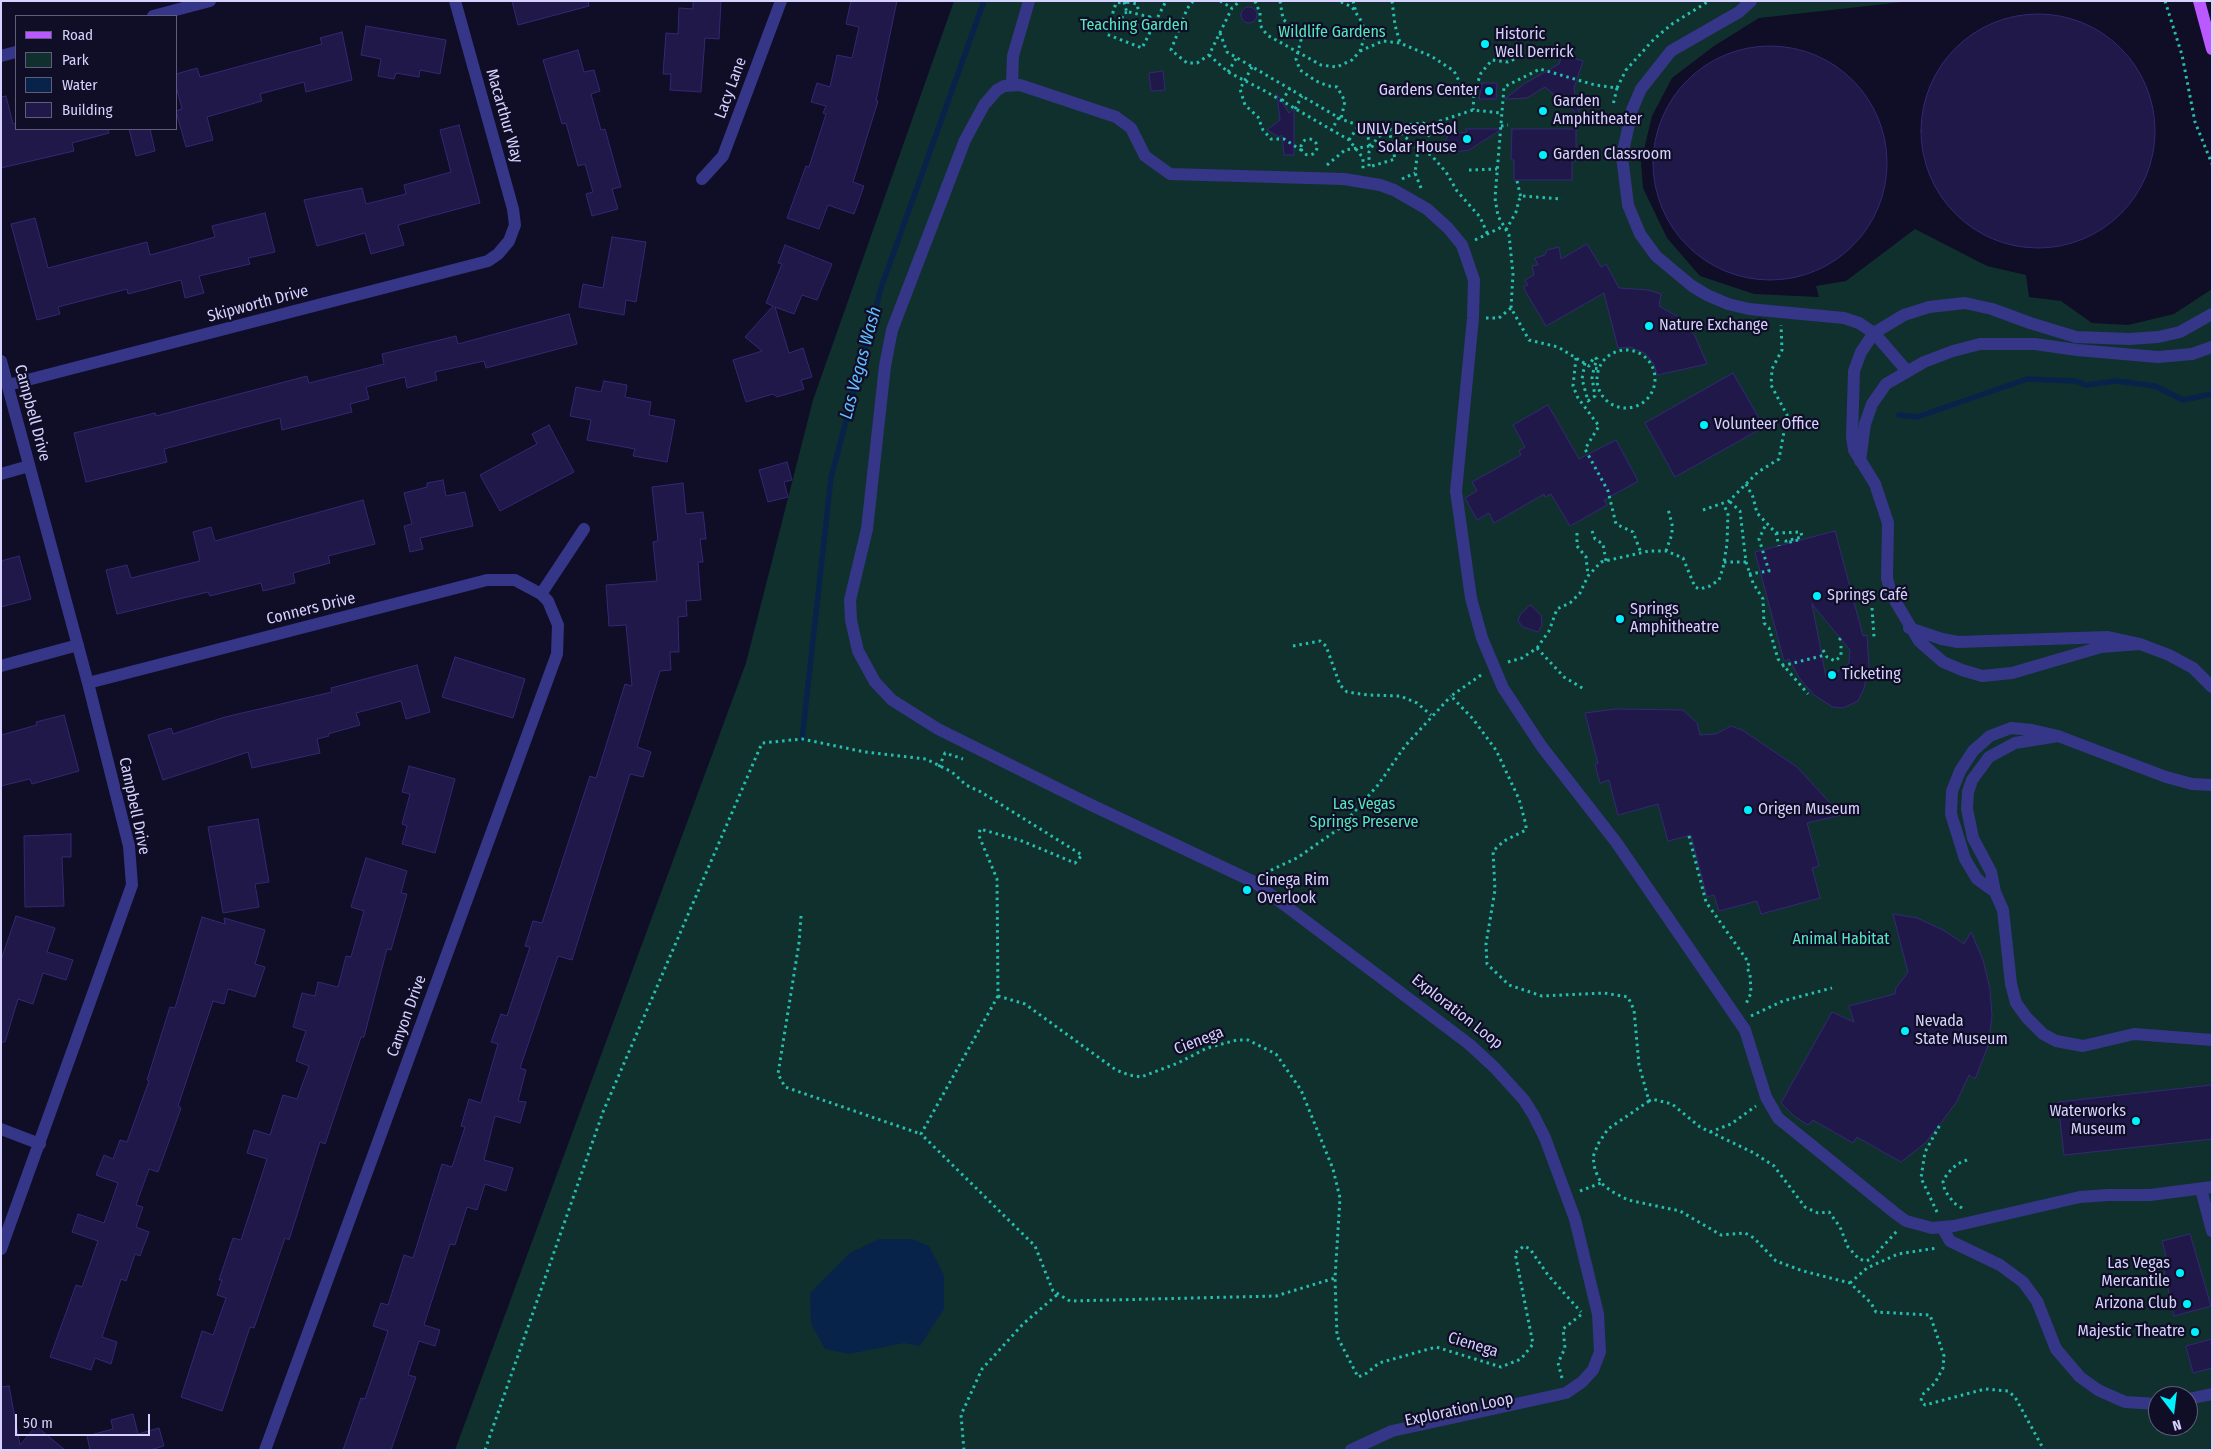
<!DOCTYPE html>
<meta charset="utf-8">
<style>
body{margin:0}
#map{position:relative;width:2213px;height:1451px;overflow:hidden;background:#100d26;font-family:"Fira Sans Condensed",sans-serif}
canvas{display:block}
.frame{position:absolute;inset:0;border:2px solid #d5d2ff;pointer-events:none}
.legend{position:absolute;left:15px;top:15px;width:162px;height:115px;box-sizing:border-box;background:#100d26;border:1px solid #5f5c7d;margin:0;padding:6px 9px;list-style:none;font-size:15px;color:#d5d2ff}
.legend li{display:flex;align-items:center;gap:10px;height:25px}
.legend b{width:25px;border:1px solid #5f5c7d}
.north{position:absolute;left:2148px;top:1386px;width:50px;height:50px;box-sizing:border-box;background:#100d26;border:1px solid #5f5c7d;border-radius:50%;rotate:165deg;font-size:14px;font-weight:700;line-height:20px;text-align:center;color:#d5d2ff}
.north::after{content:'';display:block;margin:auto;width:18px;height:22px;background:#00f0fd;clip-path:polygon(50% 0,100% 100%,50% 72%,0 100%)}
.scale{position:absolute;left:15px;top:1414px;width:135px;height:22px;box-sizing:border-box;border:2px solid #d5d2ff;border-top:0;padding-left:6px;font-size:15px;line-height:18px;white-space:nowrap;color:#d5d2ff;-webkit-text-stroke:4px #100d26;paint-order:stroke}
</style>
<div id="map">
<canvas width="2213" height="1451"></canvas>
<div class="frame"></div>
<ul class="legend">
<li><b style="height:6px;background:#b959ff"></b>Road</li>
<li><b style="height:14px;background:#10302e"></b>Park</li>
<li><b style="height:14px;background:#08234a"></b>Water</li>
<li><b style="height:14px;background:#1f1848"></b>Building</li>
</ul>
<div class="north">N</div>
<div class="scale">50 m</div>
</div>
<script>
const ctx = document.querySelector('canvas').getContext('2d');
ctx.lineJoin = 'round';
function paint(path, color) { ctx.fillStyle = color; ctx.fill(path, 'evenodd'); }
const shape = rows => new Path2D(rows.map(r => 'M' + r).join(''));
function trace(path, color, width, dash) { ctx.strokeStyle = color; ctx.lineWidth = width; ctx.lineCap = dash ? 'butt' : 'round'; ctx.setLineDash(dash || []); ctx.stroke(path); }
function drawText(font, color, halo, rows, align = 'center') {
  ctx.font = font + ' "Fira Sans Condensed",sans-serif'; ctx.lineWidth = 4.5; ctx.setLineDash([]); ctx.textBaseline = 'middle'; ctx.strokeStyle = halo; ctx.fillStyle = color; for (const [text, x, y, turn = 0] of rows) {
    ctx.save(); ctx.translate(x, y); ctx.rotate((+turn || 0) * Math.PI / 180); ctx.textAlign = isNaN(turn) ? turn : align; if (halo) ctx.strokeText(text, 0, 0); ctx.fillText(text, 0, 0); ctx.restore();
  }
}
const green = shape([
 [954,1,1912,1,1759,18,1714,46,1672,78,1652,116,1641,162,1643,188,1667,238,1700,276,1754,294,1819,297,1816,286,1846,281,1915,229,1987,266,2026,275,2029,297,2061,301,2092,323,2128,325,2174,314,2212,289,2212,1450,455,1450,746,663,813,400],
 [2158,1396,2188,1396,2188,1426,2158,1426]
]);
const water = shape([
 [879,1239,912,1239,929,1246,944,1275,944,1309,920,1346,904,1343,849,1354,825,1349,811,1324,810,1293,850,1253]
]);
const stream = shape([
 [1899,415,1917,417,2027,379,2076,381,2086,385,2116,381,2155,386,2183,400,2212,394],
 [802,739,831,478,881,288,984,1]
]);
const building = shape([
 [512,1,588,1,589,6,518,25,512,1],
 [693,1,721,1,719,39,705,38,701,92,670,90,671,74,663,74,666,33,678,34,679,8,693,9,693,1],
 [851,1,897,1,876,101,878,101,853,182,864,186,854,214,828,205,819,229,787,218,806,166,809,167,826,114,823,113,826,106,811,102,817,83,830,87,837,55,852,58,859,27,846,24,851,1],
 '1241 15a8 8 0 1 1 16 0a8 8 0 1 1-16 0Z',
 '1921 131a117 117 0 1 1 234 0a117 117 0 1 1-234 0Z',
 [366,26,446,40,440,74,420,70,419,77,396,73,394,79,378,76,381,59,361,55,366,26],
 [342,32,352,80,306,92,304,82,260,94,262,101,207,117,213,140,186,147,176,111,182,109,176,86,176,74,197,68,200,77,322,44,320,38,342,32],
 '1653 163a117 117 0 1 1 234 0a117 117 0 1 1-234 0Z',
 [578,50,584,72,594,70,600,91,591,94,601,130,605,129,621,187,612,189,618,209,592,216,586,194,593,192,585,164,578,166,566,123,562,124,543,60,578,50],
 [1562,55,1583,61,1574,88,1579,115,1545,87,1527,98,1505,99,1524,84,1559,64,1562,55],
 [1163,71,1165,90,1151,91,1149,73,1163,71],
 [1482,83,1497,83,1496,99,1479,99,1482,83],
 [1277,94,1289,113,1294,109,1294,155,1284,155,1282,135,1279,137,1267,130,1280,120,1277,94],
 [6,96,13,124,16,123,16,129,108,129,109,133,72,143,74,151,1,168,1,97,6,96],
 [459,125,480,203,398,225,404,245,371,254,365,233,317,246,304,200,362,188,366,204,406,194,404,185,451,172,440,130,459,125],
 [129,129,150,129,155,151,136,156,129,129],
 [1466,129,1502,129,1469,150,1448,153,1446,140,1448,135,1467,132,1466,129],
 [1512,129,1576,129,1576,161,1572,161,1572,180,1514,180,1514,160,1511,160,1512,129],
 [265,213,275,252,248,258,250,264,199,276,204,293,185,298,181,280,128,294,127,289,58,307,60,314,37,320,11,224,35,218,48,268,147,242,150,255,215,237,212,226,265,213],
 [612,237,646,242,636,302,626,300,624,315,579,307,583,284,603,288,612,237],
 [1587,244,1601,267,1606,264,1619,288,1648,290,1661,294,1659,306,1678,317,1695,336,1707,364,1657,375,1654,364,1645,353,1630,347,1618,348,1604,293,1546,326,1523,287,1528,285,1525,280,1534,275,1532,266,1538,265,1535,258,1545,255,1547,250,1559,247,1561,259,1587,244],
 [785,245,832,264,817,300,802,295,794,314,775,307,789,353,803,348,812,377,801,380,804,389,777,397,773,394,746,402,733,360,762,351,745,337,773,306,766,303,782,264,778,263,785,245],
 [569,314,577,344,486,368,484,361,435,372,437,380,407,388,405,377,366,387,369,399,350,404,352,412,282,430,280,418,164,449,167,462,86,482,74,433,155,413,156,416,307,376,309,383,384,364,382,354,456,336,458,344,569,314],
 [1733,373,1764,427,1675,477,1645,423,1733,373],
 [604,381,627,385,625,397,651,402,649,415,675,420,667,462,633,456,635,449,587,440,591,420,570,416,576,387,601,392,604,381],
 [1548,405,1579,459,1616,440,1638,481,1604,500,1607,505,1570,526,1551,494,1545,497,1544,494,1494,523,1489,513,1477,520,1465,498,1477,491,1472,482,1521,455,1519,451,1525,447,1513,425,1548,405],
 [549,425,574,472,500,511,480,475,537,444,532,434,549,425],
 [787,462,792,480,784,482,788,497,768,502,759,470,787,462],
 [443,480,446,496,465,492,473,526,420,538,423,549,410,552,404,526,412,524,404,493,427,487,427,483,443,480],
 [683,483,686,514,703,512,706,539,700,539,703,562,698,562,701,600,686,601,687,616,678,617,679,652,670,652,671,670,660,671,637,747,651,752,643,777,630,774,572,960,558,956,520,1068,526,1070,518,1101,526,1102,520,1123,495,1116,484,1160,513,1168,506,1191,485,1184,477,1210,467,1207,455,1245,450,1244,424,1325,440,1330,435,1346,419,1341,408,1375,416,1377,391,1450,343,1450,361,1398,365,1399,388,1331,373,1326,381,1303,388,1305,404,1255,413,1258,442,1164,452,1167,465,1127,461,1126,469,1099,481,1103,498,1044,491,1042,501,1014,507,1016,530,947,525,946,533,921,542,923,590,776,596,778,625,684,632,686,626,625,609,626,606,585,657,581,653,542,658,541,652,487,683,483],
 [363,500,375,544,328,556,330,563,293,573,295,583,263,591,261,583,210,596,208,592,117,614,106,570,127,565,131,578,200,561,193,532,211,527,215,541,363,500],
 [1835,531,1863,636,1867,635,1869,668,1864,688,1858,701,1843,708,1833,707,1814,695,1800,679,1789,659,1784,661,1755,552,1835,531],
 [1812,604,1850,650,1849,663,1844,668,1826,677,1812,604],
 [19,556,31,599,1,607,1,561,19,556],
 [1530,605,1541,615,1542,625,1538,632,1523,627,1518,621,1520,615,1530,605],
 [455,657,525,679,513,718,442,697,455,657],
 [417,665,430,712,406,719,401,701,356,713,360,725,328,734,329,736,317,739,320,753,252,768,248,752,163,780,148,735,171,728,173,734,225,717,332,692,331,688,417,665],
 [1616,709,1683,710,1697,723,1700,735,1716,734,1731,726,1742,730,1797,767,1841,815,1807,823,1819,866,1812,868,1820,898,1761,914,1757,901,1719,911,1714,895,1707,897,1691,835,1668,841,1658,804,1618,815,1609,780,1600,783,1595,764,1598,763,1585,713,1616,709],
 [64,715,79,771,32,784,30,779,1,786,1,735,37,725,36,722,64,715],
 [409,766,455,779,435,853,402,844,407,826,402,824,410,794,402,792,409,766],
 [258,819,269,882,255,884,259,907,223,913,208,827,258,819],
 [71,834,71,857,62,857,64,906,25,907,24,836,71,834],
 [366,858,407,871,401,893,407,894,391,950,387,949,364,1037,361,1037,325,1144,320,1142,289,1240,285,1238,254,1328,250,1327,222,1411,181,1397,202,1331,213,1335,226,1298,217,1295,222,1280,219,1280,233,1238,241,1240,267,1159,247,1153,254,1130,270,1135,283,1095,297,1099,309,1066,296,1061,306,1031,293,1027,302,993,315,996,318,982,338,987,346,956,351,957,364,911,351,907,366,858],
 [1893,914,1917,918,1943,930,1964,944,1971,932,1983,960,1990,989,1992,1016,1988,1046,1975,1079,1969,1075,1957,1101,1941,1123,1925,1143,1901,1162,1857,1137,1853,1143,1813,1120,1808,1125,1794,1116,1781,1103,1832,1012,1854,1022,1849,1006,1895,994,1896,988,1908,972,1893,914],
 [16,916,55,928,47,952,73,960,66,980,43,973,33,1004,18,999,5,1042,1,1042,1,960,16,916],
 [202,917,225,924,224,918,265,930,255,964,265,967,255,997,228,989,224,1004,213,1001,178,1106,181,1108,158,1172,149,1169,136,1205,143,1207,136,1227,149,1232,140,1256,135,1254,126,1281,121,1279,102,1337,117,1342,111,1364,95,1358,91,1370,50,1357,76,1285,82,1287,98,1241,72,1232,78,1214,104,1223,118,1183,96,1175,104,1155,113,1159,120,1140,127,1142,149,1081,147,1080,170,1007,175,1008,202,917],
 [2212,1085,2212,1139,2064,1155,2058,1102,2212,1085],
 [2190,1234,2211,1306,2174,1316,2164,1270,2169,1268,2162,1241,2190,1234],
 [2212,1339,2212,1368,2193,1373,2186,1346,2212,1339],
 [9,1386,20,1445,36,1426,65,1450,1,1450,1,1387,9,1386],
 [133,1414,138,1434,159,1428,164,1446,150,1450,90,1450,87,1436,113,1429,111,1420,133,1414]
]);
const path = shape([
 [1193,1,1187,9,1171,50,1187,63,1197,63,1209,55,1232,8,1240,1],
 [1220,1,1232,8],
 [1255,1,1260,13,1260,25,1267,35,1321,65,1337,67,1352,60,1360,51,1365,35,1362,22,1352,7,1339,1],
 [1280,1,1283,19,1299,35,1301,40,1296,59,1300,70,1316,81,1328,86,1337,87,1345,101,1341,119],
 [1353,1,1356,12],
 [1392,1,1395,25,1400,43],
 [2165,1,2182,55,2195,122,2212,164],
 [1124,2,1127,13],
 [1127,2,1116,3,1106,34,1142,48,1166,1],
 [1127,2,1137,4,1139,13],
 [1129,12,1150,17,1148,24,1139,26,1133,22,1127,26,1120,23,1124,13,1129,12],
 [1220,33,1227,52,1341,119,1366,128,1370,146],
 [1360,51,1383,41,1400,43,1431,56,1454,71,1461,85,1474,93,1473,110],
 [1209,55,1228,72,1265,91,1349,140,1363,158,1363,169],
 [1252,67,1240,89,1245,105,1258,117,1263,130,1271,139,1284,139,1301,150],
 [1228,72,1237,57],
 [1617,88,1626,70,1654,39,1672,24,1709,1],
 [1474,93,1481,73,1492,60,1508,62,1519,57],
 [1282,101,1290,88],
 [1295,109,1302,96],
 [1501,126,1508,125],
 [1389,129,1395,159,1369,167,1369,152,1377,138,1389,129,1399,131,1418,149,1440,121,1473,110,1502,113],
 [1331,131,1339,117],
 [1399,131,1406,125,1423,123,1433,129],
 '1301 147a8 8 0 1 1 16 0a8 8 0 1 1-16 0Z',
 [1349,140,1359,125],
 [1327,165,1345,150,1370,146],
 [1469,170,1497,169],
 [1402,179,1415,173],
 [1517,181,1521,198],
 [1421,188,1415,173,1418,149,1431,155,1446,172,1457,191,1480,217,1488,235],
 [1506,230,1516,212,1519,200,1522,196,1562,199],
 [1475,240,1504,226],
 [1511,308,1513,274,1509,235,1498,216,1495,198,1504,87,1540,69,1595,85,1617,88,1613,105],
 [1486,318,1499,318,1511,308,1529,340,1558,347,1589,366,1594,357,1597,359,1594,368,1599,369],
 '1597 379a29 29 0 1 1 58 0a29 29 0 1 1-58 0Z',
 [1576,358,1573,386,1578,398,1599,426,1585,449,1608,491,1616,524,1633,532,1641,553],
 [1585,363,1582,379,1588,401,1595,396,1592,378,1594,368],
 [1746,484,1753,497,1757,513,1776,533,1779,546],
 [1703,510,1729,501,1758,472,1779,459,1787,415,1771,385,1772,369,1782,350,1781,325],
 [1592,531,1595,539,1603,544,1606,561],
 [1577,533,1577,546,1586,557,1588,575],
 [1776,533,1801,532,1802,537,1786,541,1786,543,1798,540],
 [1666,551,1672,534,1672,524,1668,509],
 [1724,562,1746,562,1740,511,1729,501],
 [1746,562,1753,583,1763,599,1764,623,1769,628,1778,659,1808,694],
 [1749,574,1769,571,1759,539,1766,524],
 [1872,608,1874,637],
 [1839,640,1841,638],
 [1293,646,1320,641,1326,646,1340,685,1347,692,1368,695,1400,696,1417,703,1431,715],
 [1537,648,1549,631,1557,609,1570,603,1580,593,1588,576,1601,562,1649,551,1666,551,1683,558,1695,587,1700,589,1710,586,1719,580,1723,568,1727,544,1728,513,1723,504],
 [1823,650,1827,657,1835,661,1841,656,1841,646],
 [1508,662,1522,658,1537,648,1564,677,1584,689],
 [1782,666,1825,655],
 [1481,675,1451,696,1473,719,1496,750,1519,799,1526,825,1526,830,1504,841,1493,851,1495,890,1486,944,1487,964,1509,985,1542,996,1604,993,1628,997,1634,1010,1639,1065,1649,1101,1652,1099,1672,1104,1700,1127,1754,1153,1774,1166,1805,1207,1818,1213,1829,1212,1840,1227,1848,1247,1859,1259,1866,1261,1871,1259,1897,1231],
 [939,767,945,753,963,759],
 [1689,836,1706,902,1749,963,1747,968,1750,974,1751,993,1745,1006],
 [1265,873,1297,858,1340,828,1378,785,1405,746,1451,696],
 [801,916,799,943,778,1074,785,1087,921,1134],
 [998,996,1025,1004,1116,1070,1129,1075,1141,1077,1178,1063,1207,1048,1237,1040,1248,1040,1276,1054,1301,1090,1333,1169,1340,1198,1335,1278,1337,1336,1358,1377,1367,1373,1379,1363,1436,1347,1501,1367,1521,1359,1533,1344,1515,1253,1524,1246,1530,1249,1548,1275,1581,1312],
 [998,996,921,1134,1035,1246,1053,1291,1070,1301,1276,1296,1335,1278],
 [1751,1016,1783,1001,1832,988],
 [1649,1101,1608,1129,1598,1144,1593,1157,1595,1170,1601,1183,1611,1191,1628,1200,1680,1211,1721,1235,1745,1233,1754,1238,1776,1261,1803,1271,1850,1283,1871,1303,1876,1312,1930,1315,1944,1356,1943,1368,1935,1383,1922,1395,1921,1401,1925,1405,1985,1389,2008,1391,2015,1397,2044,1450],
 [1710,1132,1731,1124,1756,1106],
 [1580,1191,1601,1183],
 [1962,1208,1954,1203,1945,1191,1943,1182,1947,1174,1957,1164,1967,1160],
 [1937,1212,1921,1178,1925,1152,1941,1123],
 [1850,1283,1867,1268,1898,1254,1937,1248],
 [1562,1378,1558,1363,1565,1348,1563,1329,1582,1314],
 [485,1450,603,1112,762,743,802,739,865,752,926,759,952,772,966,785,981,792,1082,855,1075,863,1022,841,980,829,979,836,997,879,998,996],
 [964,1450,961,1415,982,1369,1023,1324,1058,1294]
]);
const minor = shape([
 [1751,1,1739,12,1671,51,1641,89,1632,110,1622,156,1628,205,1640,234,1656,256,1692,286,1707,295,1728,304,1749,309,1844,318,1859,323,1874,333,1907,371],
 [153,16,210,1],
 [1,56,16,52],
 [1012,84,1013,56,1029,1],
 [702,179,723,156,781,1],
 [1,361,88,683,129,846,132,885,1,1249],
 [8,385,488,261,498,254,509,241,515,225,513,209,455,1],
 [1860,461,1865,424,1872,404,1886,384,1924,362,1953,351,1980,344,2035,344,2077,350,2158,357,2192,354,2212,347],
 [1,474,29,466],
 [541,594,584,529],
 [1909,628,1942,639,1958,642,2108,637,2140,644,2169,655,2193,668,2212,687],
 [2140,644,2101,647,2012,673,1982,676,1962,670,1943,662,1919,641,1891,594,1887,578,1888,523,1875,484,1854,450,1852,437,1854,371,1861,352,1874,333,1904,315,1929,307,1965,303,1992,309,2030,323,2076,337,2129,339,2158,337,2180,332,2212,314],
 [1,666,78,645],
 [88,683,487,580,515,580,541,594,548,601,558,625,557,654,265,1450],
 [2058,736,2015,743,1989,757,1972,780,1968,792,1967,809,1973,838,1991,872,1995,892,2003,910,2011,984,2016,1003,2027,1018,2043,1034,2056,1041,2083,1046,2134,1034,2212,1040],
 [1995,892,1977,879,1965,859,1951,814,1952,791,1960,771,1973,751,1990,736,2011,728,2032,730,2058,736,2166,777,2192,784,2212,785],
 [1,1129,40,1144],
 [2201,1189,2212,1231],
 [1942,1227,1950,1241,2000,1265,2023,1282,2037,1301,2056,1349,2080,1377,2098,1390,2125,1402,2158,1404],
 [2188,1399,2212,1394],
 [1351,1450,1392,1431,1566,1393,1582,1382,1593,1370,1600,1352,1598,1314,1575,1219,1545,1138,1534,1116,1524,1100,1494,1067,1469,1044,1254,882,1085,802,938,729,892,700,875,682,858,651,851,620,850,600,867,529,885,366,892,330,965,140,984,105,997,90,1004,86,1020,85,1116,117,1131,128,1145,156,1170,174,1344,179,1380,185,1394,190,1427,209,1448,228,1462,245,1474,280,1473,318,1456,491,1471,598,1482,638,1503,688,1542,747,1616,842,1745,1030,1766,1097,1778,1118,1895,1213,1906,1221,1932,1228,1954,1226,2080,1197,2108,1195,2150,1195,2212,1187]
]);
const major = shape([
 [2199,1,2212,49]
]);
const markers = [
 [1485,44,5,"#00f0fd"],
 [1489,91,5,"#00f0fd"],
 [1543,111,5,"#00f0fd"],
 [1467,139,5,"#00f0fd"],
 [1543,155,5,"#00f0fd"],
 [1649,326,5,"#00f0fd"],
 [1704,425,5,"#00f0fd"],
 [1817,596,5,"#00f0fd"],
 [1620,619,5,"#00f0fd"],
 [1832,675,5,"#00f0fd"],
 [1748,810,5,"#00f0fd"],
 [1247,890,5,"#00f0fd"],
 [1905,1031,5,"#00f0fd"],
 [2136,1121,5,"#00f0fd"],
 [2180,1273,5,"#00f0fd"],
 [2187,1304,5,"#00f0fd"],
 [2195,1332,5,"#00f0fd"]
];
const parkNames = [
 ["Teaching Garden",1134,26],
 ["Wildlife Gardens",1332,33],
 ["Las Vegas",1364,805],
 ["Springs Preserve",1364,823],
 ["Animal Habitat",1841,940]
];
const poiNames = [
 ["Historic",1495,35],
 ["Well Derrick",1495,53],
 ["Gardens Center",1479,91,"right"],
 ["Garden",1553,102],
 ["Amphitheater",1553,120],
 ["UNLV DesertSol",1457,130,"right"],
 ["Solar House",1457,148,"right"],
 ["Garden Classroom",1553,155],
 ["Nature Exchange",1659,326],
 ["Volunteer Office",1714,425],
 ["Springs Café",1827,596],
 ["Springs",1630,610],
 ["Amphitheatre",1630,628],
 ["Ticketing",1842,675],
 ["Origen Museum",1758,810],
 ["Cinega Rim",1257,881],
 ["Overlook",1257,899],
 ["Nevada",1915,1022],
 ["State Museum",1915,1040],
 ["Waterworks",2126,1112,"right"],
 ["Museum",2126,1130,"right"],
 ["Las Vegas",2170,1264,"right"],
 ["Mercantile",2170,1282,"right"],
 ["Arizona Club",2177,1304,"right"],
 ["Majestic Theatre",2185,1332,"right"]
];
const streetNames = [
 ["Lacy Lane",731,88,-70],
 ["Macarthur Way",504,116,74],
 ["Skipworth Drive",258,304,-15],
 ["Campbell Drive",32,413,75],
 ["Conners Drive",311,609,-14],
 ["Campbell Drive",134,806,78],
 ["Exploration Loop",1457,1012,38],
 ["Canyon Drive",407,1016,-70],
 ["Cienega",1199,1041,-21],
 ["Cienega",1473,1345,17],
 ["Exploration Loop",1459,1410,-12]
];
const waterNames = [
 ["Las Vegas Wash",861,363,-75]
];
paint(green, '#10302e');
paint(water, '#08234a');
trace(stream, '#08234a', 5.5);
paint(building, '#1f1848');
trace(building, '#342876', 1);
trace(path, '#26bfae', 3, [2.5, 4]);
trace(minor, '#353688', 12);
trace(major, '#b959ff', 12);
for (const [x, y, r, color] of markers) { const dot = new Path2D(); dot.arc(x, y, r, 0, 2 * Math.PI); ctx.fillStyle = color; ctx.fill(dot); trace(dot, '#100d26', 2); }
drawText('16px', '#55e8bc', '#100d26', parkNames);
drawText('16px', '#d5d2ff', '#100d26', poiNames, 'left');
drawText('16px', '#d5d2ff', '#100d26', streetNames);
drawText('italic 18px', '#60bdff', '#100d26', waterNames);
</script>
